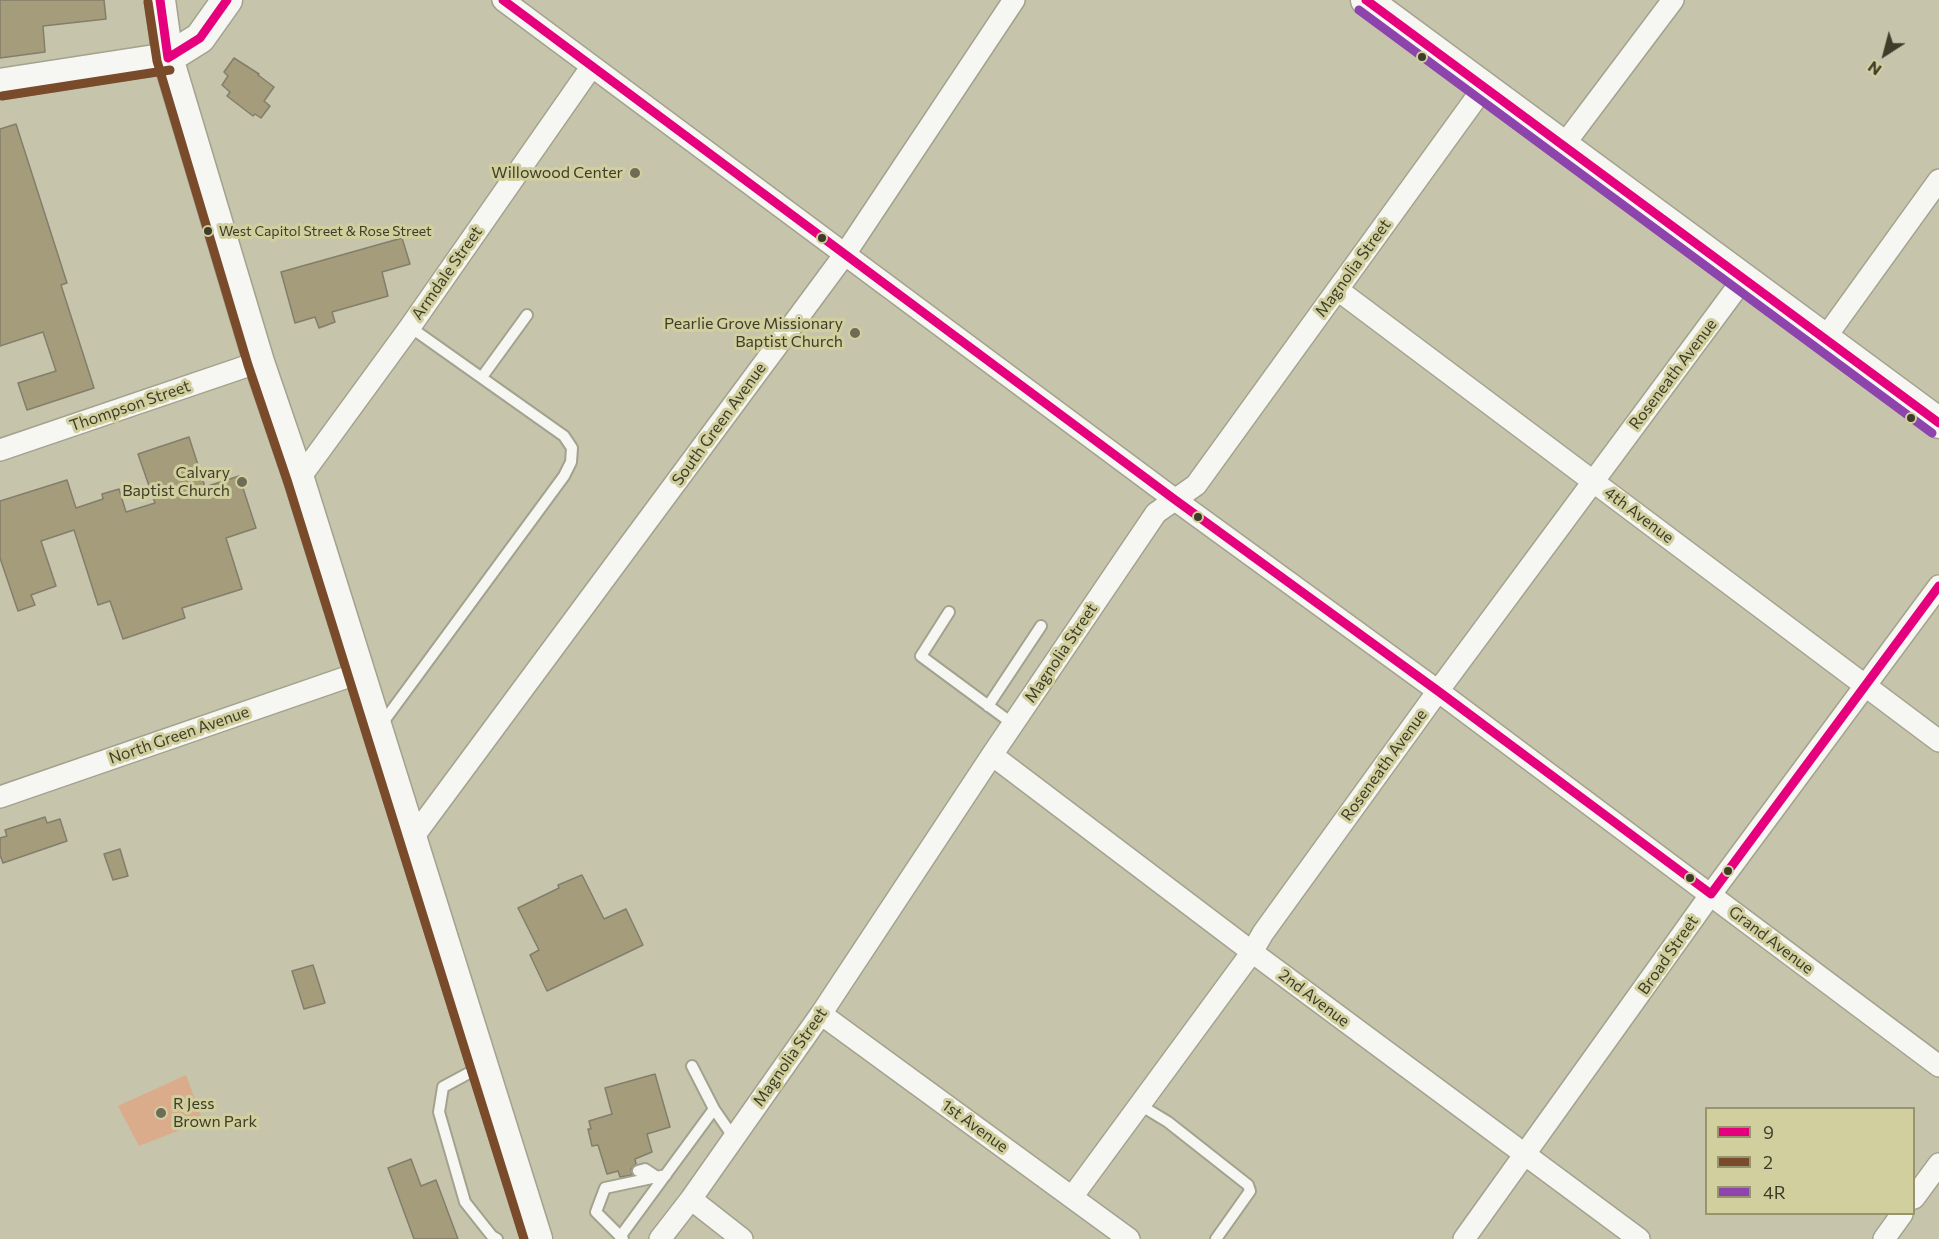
<!DOCTYPE html>
<style>
body{margin:0}
#map{position:relative;width:1939px;height:1239px;overflow:hidden;background:#c6c4ab;font-family:Commissioner,sans-serif}
canvas{display:block}
.legend{position:absolute;left:1705px;top:1107px;width:210px;height:108px;box-sizing:border-box;background:#d2cf9f;border:2px solid #979570;margin:0;padding:8px 10px;list-style:none;font-size:18px;color:#3e3d2a}
.legend li{display:flex;align-items:center;gap:12px;height:30px}
.legend b{width:30px;border:2px solid #979570}
.north{position:absolute;left:1855px;top:24px;width:60px;height:60px;-webkit-text-stroke:4px #d2cf9f;paint-order:stroke;rotate:216deg;font-size:16px;font-weight:700;line-height:24px;text-align:center;color:#3e3d2a}
.north::after{content:'';display:block;margin:auto;width:21px;height:27px;background:#3e3d2a;clip-path:polygon(50% 0,100% 100%,50% 72%,0 100%)}
</style>
<div id="map">
<canvas width="1939" height="1239"></canvas>
<ul class="legend">
<li><b style="height:8px;background:#e5007d"></b>9</li>
<li><b style="height:8px;background:#7a4b2a"></b>2</li>
<li><b style="height:8px;background:#8e44ad"></b>4R</li>
</ul>
<div class="north">N</div>
</div>
<script>
const ctx = document.querySelector('canvas').getContext('2d');
ctx.lineJoin = 'round';
function paint(path, color) { ctx.fillStyle = color; ctx.fill(path, 'evenodd'); }
const shape = rows => new Path2D(rows.map(r => 'M' + r).join(''));
function trace(path, color, width, dash) { ctx.strokeStyle = color; ctx.lineWidth = width; ctx.lineCap = dash ? 'butt' : 'round'; ctx.setLineDash(dash || []); ctx.stroke(path); }
function drawText(font, color, halo, rows, align = 'center') {
  ctx.font = font + ' Commissioner,sans-serif'; ctx.lineWidth = 6; ctx.setLineDash([]); ctx.textBaseline = 'middle'; ctx.strokeStyle = halo; ctx.fillStyle = color; for (const [text, x, y, turn = 0] of rows) {
    ctx.save(); ctx.translate(x, y); ctx.rotate((+turn || 0) * Math.PI / 180); ctx.textAlign = isNaN(turn) ? turn : align; if (halo) ctx.strokeText(text, 0, 0); ctx.fillText(text, 0, 0); ctx.restore();
  }
}
const green = shape([
 [186,1075,203,1121,139,1146,118,1106]
]);
const building = shape([
 [0,0,104,0,106,19,43,26,45,52,0,58,0,0],
 [234,58,259,74,258,75,274,87,264,101,270,106,261,118,255,114,253,116,227,96,230,92,222,85,228,76,224,72,234,58],
 [16,124,67,283,61,285,94,388,27,410,18,383,56,371,43,332,0,346,0,129,16,124],
 [402,238,410,264,382,272,388,296,332,312,335,322,319,328,315,317,295,323,281,272,402,238],
 [189,437,205,487,239,476,256,528,226,538,242,589,182,608,185,618,123,639,110,601,98,605,74,530,41,541,56,586,31,595,35,605,18,611,0,558,0,501,67,480,76,508,103,499,102,494,119,489,126,512,155,503,138,454,189,437],
 [45,817,47,823,60,819,67,841,3,863,0,855,0,838,7,836,5,830,45,817],
 [120,849,128,876,113,880,104,854,120,849],
 [582,875,604,919,626,909,643,945,547,991,530,955,539,950,518,908,559,888,558,885,582,875],
 [313,965,325,1003,304,1009,292,971,313,965],
 [655,1074,670,1127,647,1134,652,1152,635,1159,636,1164,631,1169,632,1175,620,1177,618,1171,607,1174,598,1145,592,1146,588,1129,591,1129,589,1121,612,1114,605,1088,655,1074],
 [411,1159,421,1186,436,1180,458,1239,414,1239,388,1168,411,1159]
]);
const lane = shape([
 [482,377,527,315],
 [949,612,921,656,1013,724],
 [988,706,1041,626],
 [381,725,564,476,571,462,572,448,564,436,410,327],
 [482,1066,443,1087,439,1112,465,1202,492,1236,497,1239],
 [1140,1105,1168,1122,1248,1185,1250,1191,1216,1239],
 [714,1109,734,1138],
 [638,1171,645,1169,657,1177],
 [620,1237,714,1109,692,1066],
 [623,1239,596,1212,605,1188,666,1175]
]);
const street = shape([
 [503,0,1174,499,1438,691,1939,1066],
 [1563,146,1673,0],
 [1338,290,1939,741],
 [1825,338,1939,180],
 [0,450,259,362],
 [299,479,410,327,592,66],
 [992,755,1252,952,1639,1239],
 [0,797,359,673],
 [411,840,845,254,1014,0],
 [821,1014,1129,1239],
 [1072,1197,1252,952,1263,933,1438,691,1744,278],
 [1914,1198,1939,1164],
 [691,1199,742,1239],
 [660,1239,691,1199,821,1014,992,755,1156,513,1196,485,1484,87],
 [1464,1239,1711,894,1939,586],
 [1884,1239,1902,1214]
]);
const secondary = shape([
 [160,0,168,58,259,362,299,479,537,1239],
 [1366,0,1939,423],
 [0,84,168,58,200,38,227,0]
]);
const bus1 = shape([
 [160,0,168,58,200,38,227,0],
 [503,0,1174,499,1438,691,1711,894,1939,586],
 [1366,0,1939,423]
]);
const bus2 = shape([
 [148,2,157,61,248,365,288,483,524,1239],
 [2,96,170,70]
]);
const bus3 = shape([
 [1359,10,1932,433]
]);
const markers = [
 [1422,57,5,"#3e3d2a"],
 [635,173,6,"#6e6c57"],
 [208,231,5,"#3e3d2a"],
 [822,238,5,"#3e3d2a"],
 [855,333,6,"#6e6c57"],
 [1911,418,5,"#3e3d2a"],
 [242,482,6,"#6e6c57"],
 [1198,517,5,"#3e3d2a"],
 [1728,871,5,"#3e3d2a"],
 [1690,878,5,"#3e3d2a"],
 [161,1113,6,"#6e6c57"]
];
const busNames = [
 ["West Capitol Street & Rose Street",219,231]
];
const poiNames = [
 ["Willowood Center",623,173],
 ["Pearlie Grove Missionary",843,324],
 ["Baptist Church",843,342],
 ["Calvary",230,473],
 ["Baptist Church",230,491],
 ["R Jess",173,1104,"left"],
 ["Brown Park",173,1122,"left"]
];
const streetNames = [
 ["Magnolia Street",1353,268,-54],
 ["Armdale Street",447,273,-55],
 ["Roseneath Avenue",1673,374,-53],
 ["Thompson Street",130,406,-19],
 ["South Green Avenue",719,424,-54],
 ["4th Avenue",1639,515,37],
 ["Magnolia Street",1061,653,-56],
 ["North Green Avenue",179,735,-19],
 ["Roseneath Avenue",1384,765,-54],
 ["Grand Avenue",1771,940,37],
 ["Broad Street",1668,955,-55],
 ["2nd Avenue",1314,998,37],
 ["Magnolia Street",790,1057,-55],
 ["1st Avenue",975,1126,36]
];
paint(green, '#dbac8b');
paint(building, '#a59c7c');
trace(building, '#827e6b', 1.5);
trace(lane, '#a3a28e', 14);
trace(street, '#a3a28e', 24);
trace(secondary, '#a3a28e', 33);
trace(lane, '#f6f6f2', 10);
trace(street, '#f6f6f2', 21);
trace(secondary, '#f6f6f2', 30);
trace(bus1, '#e5007d', 9);
trace(bus2, '#7a4b2a', 9);
trace(bus3, '#8e44ad', 9);
for (const [x, y, r, color] of markers) { const dot = new Path2D(); dot.arc(x, y, r, 0, 2 * Math.PI); ctx.fillStyle = color; ctx.fill(dot); trace(dot, '#d2cf9f', 2); }
drawText('14px', '#3e3d2a', '#d2cf9f', busNames, 'left');
drawText('16px', '#3e3d2a', '#d2cf9f', poiNames, 'right');
drawText('16px', '#3e3d2a', '#d2cf9f', streetNames);
</script>
